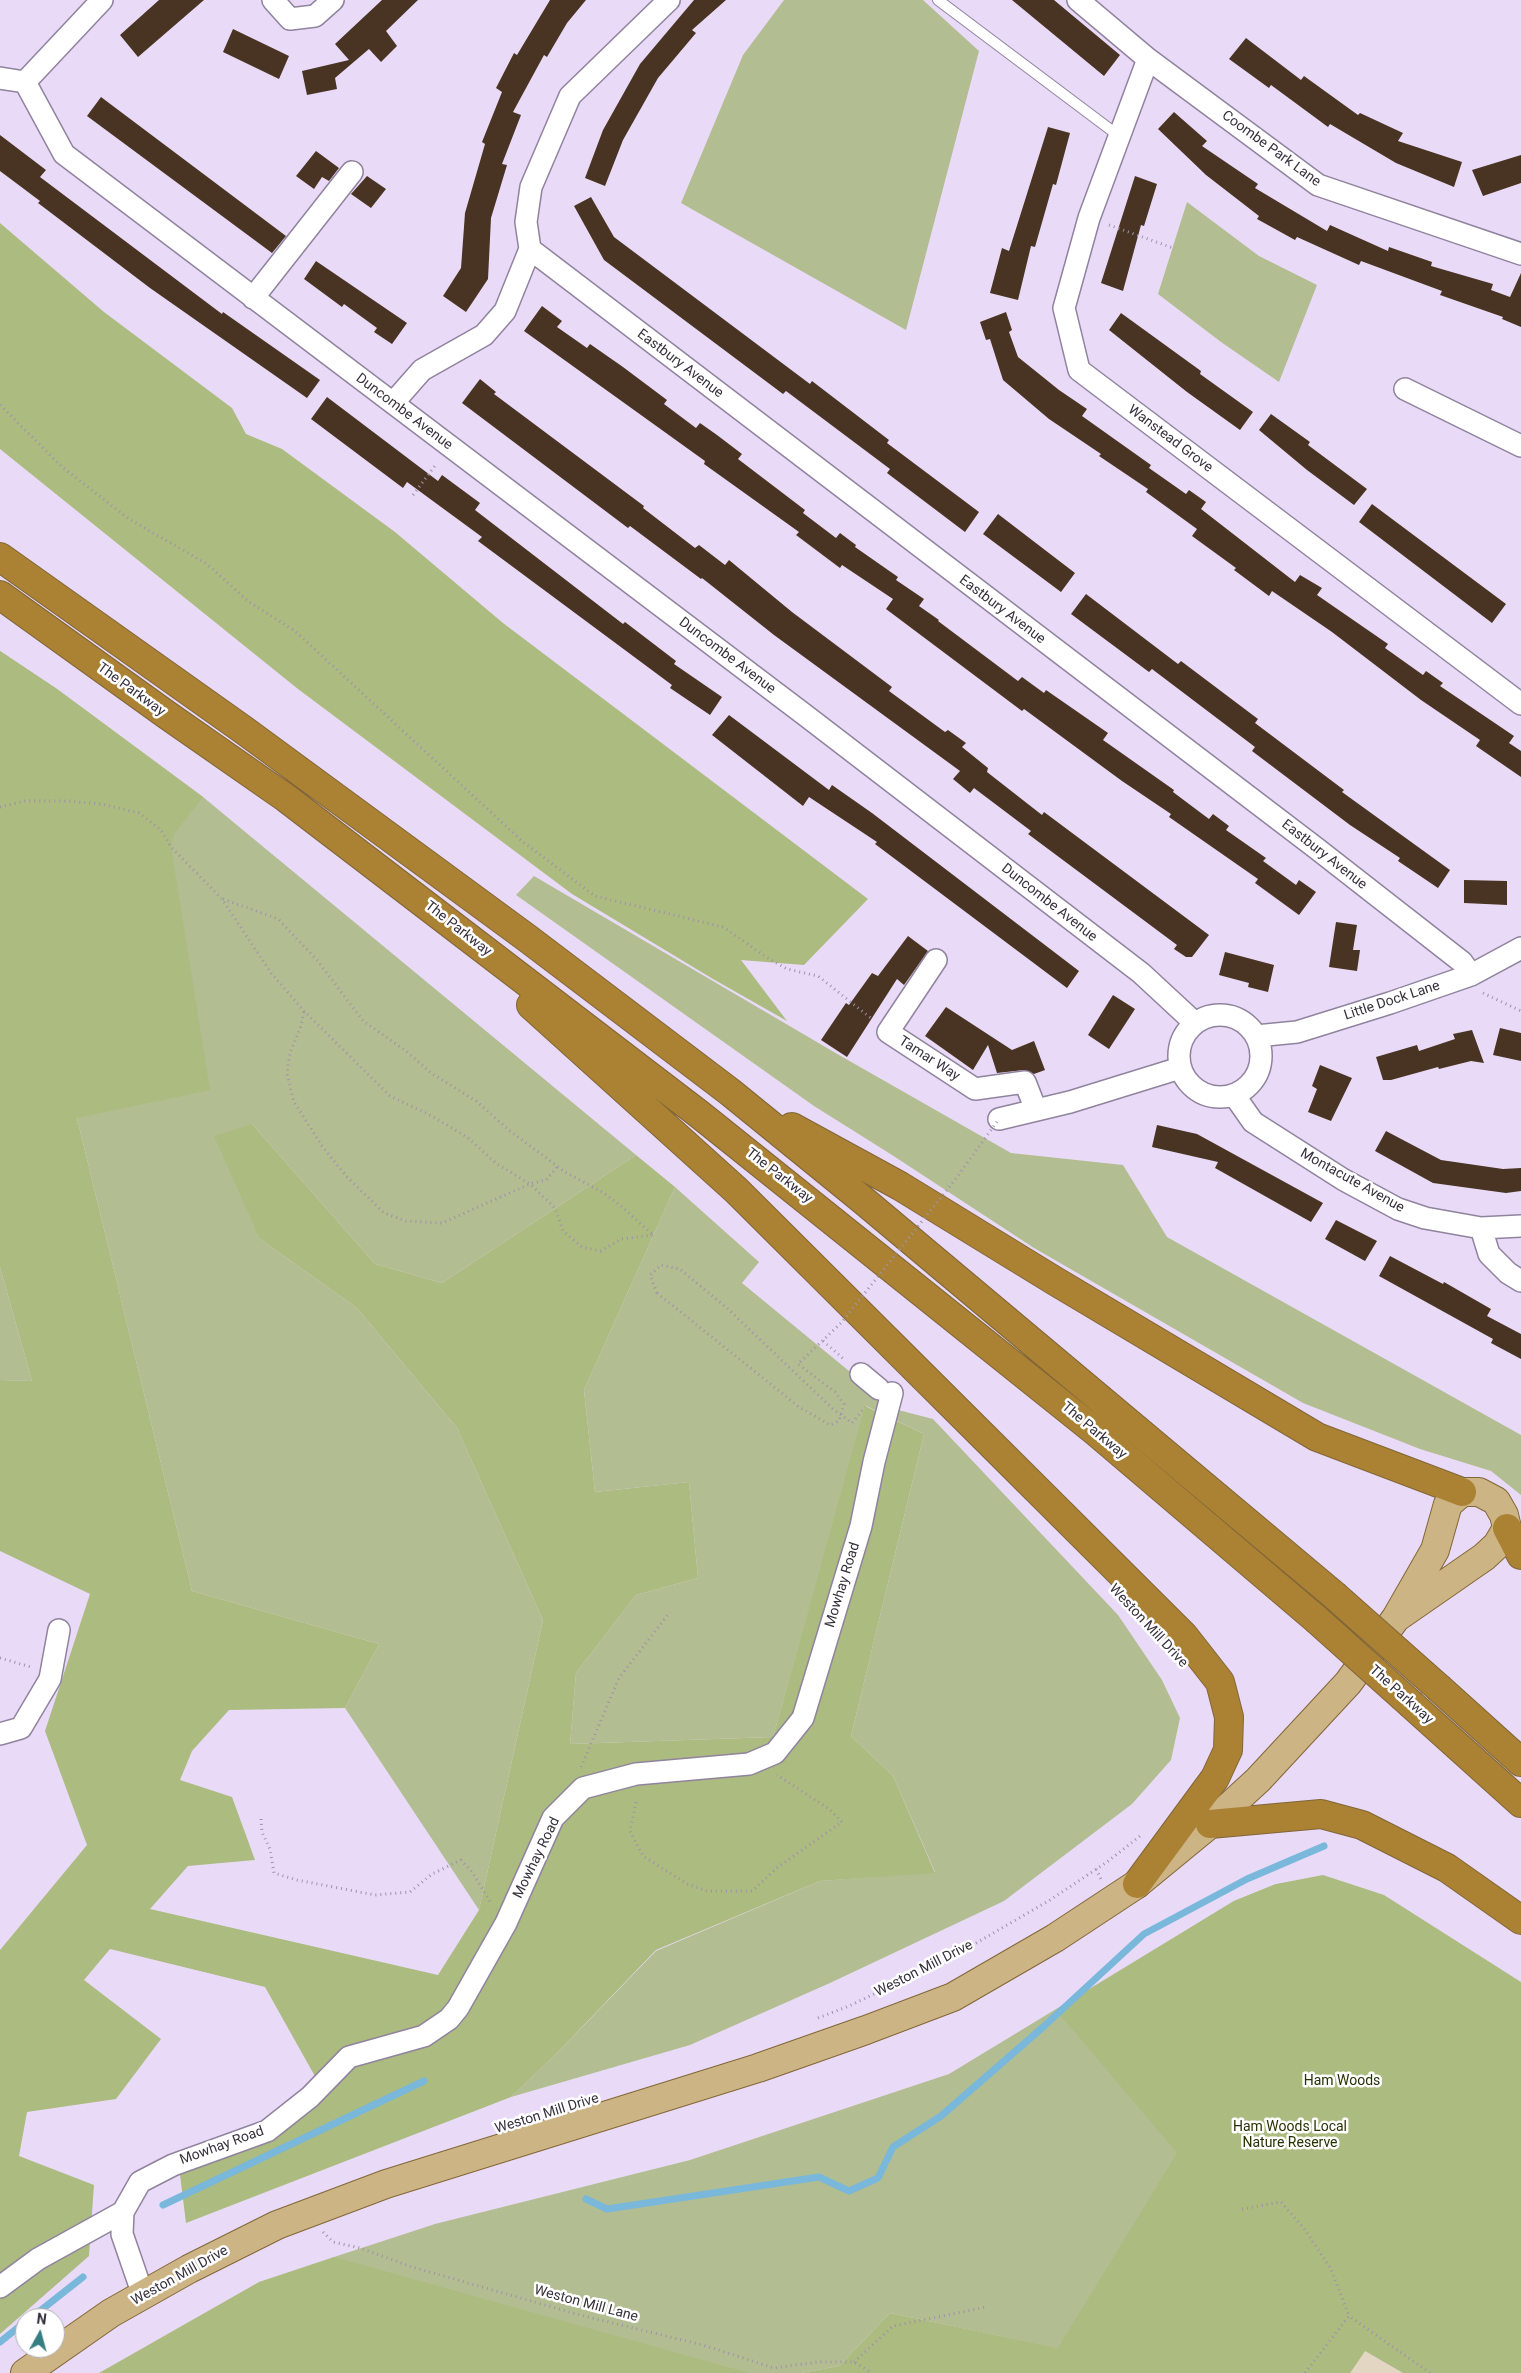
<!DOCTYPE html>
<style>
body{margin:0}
#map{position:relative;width:1521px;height:2373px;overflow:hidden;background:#e9dbf8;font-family:Roboto,sans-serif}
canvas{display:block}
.north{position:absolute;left:15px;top:2308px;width:50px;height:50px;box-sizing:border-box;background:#fff;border:1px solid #afadb1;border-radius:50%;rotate:7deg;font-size:14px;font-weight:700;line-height:20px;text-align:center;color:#36313c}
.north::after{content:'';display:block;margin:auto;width:18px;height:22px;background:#357e82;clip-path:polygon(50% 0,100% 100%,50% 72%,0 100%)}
</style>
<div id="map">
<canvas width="1521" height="2373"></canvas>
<div class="north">N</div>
</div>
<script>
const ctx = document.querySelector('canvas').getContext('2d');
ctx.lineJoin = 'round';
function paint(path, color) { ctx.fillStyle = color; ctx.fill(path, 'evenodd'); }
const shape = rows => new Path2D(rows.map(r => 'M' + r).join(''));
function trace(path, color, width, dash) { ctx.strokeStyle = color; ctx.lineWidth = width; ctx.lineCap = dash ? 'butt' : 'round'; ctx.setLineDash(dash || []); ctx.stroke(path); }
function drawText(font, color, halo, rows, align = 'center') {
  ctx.font = font + ' Roboto,sans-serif'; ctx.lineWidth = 5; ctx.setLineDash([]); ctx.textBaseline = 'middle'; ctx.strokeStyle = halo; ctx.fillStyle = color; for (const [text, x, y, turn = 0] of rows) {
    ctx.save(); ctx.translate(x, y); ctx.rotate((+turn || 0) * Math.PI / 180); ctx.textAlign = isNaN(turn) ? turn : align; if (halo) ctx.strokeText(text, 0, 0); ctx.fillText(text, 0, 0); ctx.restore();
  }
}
const industrial = shape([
 [1365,2351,1403,2373,1350,2373]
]);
const green = shape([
 [784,0,923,0,979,51,906,330,681,203,743,55],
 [1187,202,1259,256,1317,285,1279,382,1221,342,1158,294],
 [0,651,57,689,203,797,636,1155,442,1283,375,1264,252,1124,260,1239,357,1308,457,1428,543,1620,479,1910,345,1708,379,1644,192,1591,77,1118],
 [534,876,839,1055,1011,1153,1123,1165,1167,1237,1521,1435,1521,1495,1491,1471,1420,1449,1303,1403,1034,1248,892,1155,814,1106,516,895],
 [675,1187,759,1262,742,1283,877,1394,879,1405,933,1419,1118,1615,1162,1680,1180,1718,1171,1760,1132,1804,1004,1901,830,1983,690,2045,511,2097,557,2053,656,1951,820,1881,935,1872,893,1776,851,1736,924,1434,866,1406,773,1737,570,1744,576,1673,636,1595,698,1578,689,1482,595,1492,584,1390],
 [0,1267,32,1381,0,1380],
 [1276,1884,1364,1889,1365,2351,1350,2373,1056,2348,890,2313,839,2366,801,2373,100,2373,334,2257,435,2224,690,2160,949,2074,1234,1901]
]);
const forest = shape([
 [0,223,104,312,232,408,246,434,282,449,395,532,503,623,868,899,804,965,741,960,787,1021,713,979,572,894,298,689,0,449],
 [0,651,57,689,203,797,174,834,171,847,210,1090,77,1118,192,1591,379,1644,345,1708,229,1710,192,1751,180,1780,232,1797,255,1860,188,1866,150,1909,438,1975,479,1910,543,1620,457,1428,357,1308,260,1239,214,1136,252,1124,375,1264,442,1283,636,1155,675,1187,584,1390,595,1492,689,1482,698,1578,636,1595,576,1673,570,1744,773,1737,865,1406,924,1434,851,1736,893,1776,935,1873,820,1881,656,1950,557,2053,511,2097,186,2223,179,2167,326,2096,265,1987,110,1949,84,1980,161,2039,116,2099,27,2112,19,2156,94,2185,89,2256,0,2334,0,1950,87,1845,45,1731,90,1594,0,1551,0,1380,32,1381,0,1267],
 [1323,1875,1384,1895,1521,1982,1521,2373,1403,2373,1365,2351,1350,2373,801,2373,839,2366,890,2313,1058,2348,1177,2153,1056,2010,1234,1901,1276,1884],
 [334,2257,749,2373,99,2373,259,2282]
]);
const stream = shape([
 [586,2199,607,2209,819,2177,849,2191,878,2178,893,2147,941,2116,1042,2028,1144,1934,1247,1879,1324,1846],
 [163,2205,424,2081],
 [31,2318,83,2277],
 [0,2342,25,2322]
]);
const building = shape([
 [159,0,204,0,138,57,120,35],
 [382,0,418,0,386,31,397,46,381,62,369,49,335,78,337,89,307,95,302,71,349,60,335,44],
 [550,0,586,0,567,23,547,57,544,55,513,112,521,115,502,164,507,165,491,218,488,279,466,312,443,296,461,268,465,213,485,144,482,142,502,92,496,88,514,53,517,55],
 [694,0,726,0,692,30,696,33,658,78,623,140,605,186,585,178,603,130,640,64],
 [1012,0,1054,0,1120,55,1104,76],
 [233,29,289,56,279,79,223,52],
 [1246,38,1301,80,1304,76,1358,115,1360,113,1403,133,1398,141,1462,162,1454,187,1396,163,1330,124,1328,127,1271,85,1269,88,1229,59],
 [101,97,286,236,272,253,87,116],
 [1174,112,1207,141,1202,146,1258,184,1255,188,1327,231,1330,225,1388,251,1389,247,1432,262,1431,266,1493,284,1491,290,1510,297,1521,273,1521,327,1502,319,1503,317,1440,295,1442,291,1361,261,1359,265,1297,237,1295,240,1257,219,1259,216,1206,175,1158,129],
 [1048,127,1070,133,1056,185,1053,184,1035,247,1031,246,1018,300,990,293,1002,248,1009,251],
 [0,135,46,170,40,177,222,314,223,312,320,380,307,398,150,288,38,203,40,201,0,171],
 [316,151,339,168,329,181,322,177,314,189,296,176],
 [1521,155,1521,183,1483,196,1472,170],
 [367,176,386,189,371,208,351,194],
 [1135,176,1157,184,1144,226,1141,225,1123,291,1101,283],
 [591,197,614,237,810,384,812,381,889,440,887,443,979,512,965,532,887,473,890,469,786,391,783,394,604,260,574,206],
 [316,261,407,323,392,344,374,332,377,328,344,304,342,307,304,279],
 [542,306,562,321,557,327,587,348,590,344,623,367,667,400,664,404,696,428,700,423,717,435,742,454,738,459,805,510,803,513,836,538,840,533,856,545,855,547,898,577,896,580,924,599,919,606,939,620,938,621,1018,681,1022,677,1044,693,1046,690,1108,733,1103,740,1174,790,1173,792,1209,819,1213,814,1229,826,1226,830,1266,858,1263,861,1296,885,1299,880,1316,892,1299,915,1255,883,1258,879,1169,817,1171,814,1122,781,1024,709,1022,711,886,609,893,599,842,565,840,568,796,535,799,532,704,464,705,461,524,331],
 [1006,312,1012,330,1009,332,1018,357,1059,390,1087,409,1082,416,1151,465,1149,468,1186,494,1189,490,1206,502,1201,509,1295,582,1300,575,1322,588,1317,595,1388,644,1385,648,1423,675,1426,671,1443,683,1440,686,1514,736,1509,743,1521,751,1521,777,1476,746,1480,740,1421,700,1332,632,1272,591,1269,596,1234,570,1236,568,1192,536,1197,529,1146,492,1148,489,1099,456,1101,454,1049,419,1003,380,990,339,986,340,980,322],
 [1121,313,1201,371,1200,374,1253,412,1240,430,1187,392,1109,330],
 [480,379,496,392,494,394,644,506,643,508,695,548,699,545,725,565,729,560,792,612,892,687,889,691,945,732,948,730,966,743,962,747,988,768,987,772,1042,815,1044,812,1209,935,1192,957,1186,957,1174,949,1177,945,1028,834,1031,831,974,788,970,793,953,779,960,771,774,635,702,578,701,579,630,526,628,528,462,403],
 [327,397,438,481,442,475,480,503,475,510,623,624,625,622,676,661,674,664,722,697,710,715,670,688,672,685,478,541,482,537,407,482,403,488,311,419],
 [1271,414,1310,442,1308,445,1367,489,1354,505,1307,470,1259,430],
 [1372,504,1506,604,1492,623,1359,522],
 [998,514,1075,573,1061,592,983,534],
 [1086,594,1178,664,1181,661,1258,719,1255,723,1344,790,1342,792,1450,870,1438,888,1398,861,1400,858,1350,825,1252,751,1255,747,1152,669,1149,672,1071,614],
 [729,715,829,790,832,785,872,813,1079,971,1067,988,875,844,877,842,809,797,803,806,712,735],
 [1464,880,1507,881,1507,905,1464,903],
 [1336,922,1357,925,1353,950,1360,950,1357,971,1329,967],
 [908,936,928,951,904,985,897,979,847,1057,821,1040,846,1003,849,1005,872,973,878,976],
 [1225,952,1274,965,1268,992,1248,987,1249,983,1219,975],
 [1113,995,1135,1009,1109,1049,1088,1035],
 [946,1007,1012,1050,1034,1041,1045,1070,1034,1074,1024,1070,997,1073,988,1045,973,1070,925,1036],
 [1500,1028,1521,1033,1521,1061,1493,1055],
 [1472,1030,1484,1063,1471,1061,1439,1069,1438,1067,1391,1080,1383,1080,1376,1057,1417,1045,1419,1051,1455,1039,1453,1034],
 [1320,1065,1352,1078,1331,1121,1308,1112,1317,1089,1312,1086],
 [1157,1125,1197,1134,1323,1203,1311,1222,1215,1168,1218,1162,1152,1147],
 [1386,1131,1441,1160,1503,1169,1521,1168,1521,1191,1506,1193,1433,1183,1375,1151],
 [1336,1220,1377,1241,1365,1261,1325,1239],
 [1390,1256,1443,1284,1444,1282,1491,1309,1487,1316,1521,1334,1521,1359,1491,1343,1493,1339,1379,1276]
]);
const path = shape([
 [1109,225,1173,248],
 [0,405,61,466,129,519,207,564,249,602,295,631,522,841,595,896,723,927,766,957,787,969,818,976,872,1019],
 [413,495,437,463],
 [0,807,25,801,67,801,101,804,139,813,161,830,171,847,222,899,271,973,304,1011,390,1096,428,1114,467,1137,497,1164,530,1184,555,1208,563,1231,582,1247,601,1251,621,1239,653,1235],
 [223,899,278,919,317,960,363,1021,406,1051,431,1073,476,1101,510,1131,565,1172,604,1193,621,1206,653,1235],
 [1483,993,1521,1011],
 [304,1012,300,1029,290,1053,287,1074,294,1102,322,1146,346,1176,384,1213,406,1221,442,1223,530,1184,546,1180,558,1166],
 [657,1293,650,1275,661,1265,680,1269,728,1309,833,1409,852,1423,865,1407],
 [823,1341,845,1360],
 [0,1658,31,1667],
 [581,1767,619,1678,670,1612],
 [636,1802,630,1831,643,1856,687,1884,707,1891,752,1891,778,1867,842,1822,829,1809,777,1775],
 [261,1819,262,1832,270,1849,274,1873,297,1880,375,1895,410,1892,432,1874,461,1860,472,1872,491,1903],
 [1096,1869,1101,1879],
 [818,2018,849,2006,954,1956,1050,1900,1107,1862,1140,1836],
 [1242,2209,1281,2202,1305,2230,1331,2269,1349,2316],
 [323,2232,333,2242,360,2248,412,2267,580,2315,703,2345,774,2368,818,2362,854,2362,872,2373],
 [854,2362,893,2326,987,2307],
 [1305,2373,1349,2316,1430,2373]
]);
const lane = shape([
 [938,0,1119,136]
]);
const street = shape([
 [273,0,290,19,315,16,333,0],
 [1078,0,1148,59,1318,185,1521,254],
 [1148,59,1089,218,1064,308,1079,370,1521,704],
 [0,78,25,82],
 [25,82,64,154,805,715,1141,973,1195,1023],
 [25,82,102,0],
 [530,249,1316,848,1462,962,1471,975],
 [253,298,352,172],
 [1405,389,1521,446],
 [393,403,422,370,484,335,505,311,530,249,526,222,531,187,570,96,669,0],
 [936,960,888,1032,975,1089,1025,1082,1036,1110],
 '1179 1056a41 41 0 1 1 82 0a41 41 0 1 1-82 0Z',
 [1256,1036,1297,1032,1390,1003,1471,975,1521,948],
 [1234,1095,1253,1122,1344,1180,1398,1209,1425,1218,1481,1228,1521,1226],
 [999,1119,1070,1102,1180,1068],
 [1481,1228,1489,1254,1508,1273,1521,1281],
 [861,1374,879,1389],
 [0,1734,21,1728,50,1679,59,1630],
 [0,2287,38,2259,123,2212],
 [143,2295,122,2234,123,2212,140,2182,173,2165,267,2131,310,2097,349,2057,424,2036,449,2019,458,2008,506,1923,553,1818,583,1788,636,1774,749,1764,775,1753,803,1718,861,1526,874,1462,892,1393]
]);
const primary = shape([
 [25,2373,111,2313,189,2269,277,2225,386,2184,758,2068,866,2030,953,1997,1055,1938,1137,1884,1210,1824,1258,1780,1348,1683,1396,1618,1435,1550,1448,1504,1462,1492,1479,1492,1496,1501,1504,1515,1507,1528,1497,1545,1484,1557,1396,1618]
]);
const highway = shape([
 [0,557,245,731,527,938,730,1092,864,1201,1334,1595],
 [0,595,167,715,286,798,699,1114,1095,1431,1316,1619],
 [531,1005,736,1190,1184,1636,1220,1682,1229,1717,1228,1750,1215,1778,1137,1884],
 [792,1127,900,1186,1055,1281,1317,1437,1462,1492],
 [1507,1528,1521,1555],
 [1440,1689,1521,1762],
 [1412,1705,1521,1803],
 [1210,1824,1321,1814,1362,1825,1447,1868,1521,1920]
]);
const pathBridge = shape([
 [657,1293,799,1407,830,1425,839,1421,844,1404,835,1392,798,1364,841,1323,954,1181,999,1119]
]);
const highwayBridge = shape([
 [1334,1595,1440,1689],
 [1316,1619,1412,1705]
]);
const streetNames = [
 ["Coombe Park Lane",1271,149,36],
 ["Eastbury Avenue",680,364,37],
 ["Duncombe Avenue",404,412,37],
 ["Wanstead Grove",1170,439,37],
 ["Eastbury Avenue",1002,610,37],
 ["Duncombe Avenue",727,656,37],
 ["The Parkway",131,690,36],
 ["Eastbury Avenue",1324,855,38],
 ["Duncombe Avenue",1049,903,38],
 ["The Parkway",458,929,38],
 ["Little Dock Lane",1392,1001,-18],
 ["Tamar Way",929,1059,33],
 ["The Parkway",779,1176,38],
 ["Montacute Avenue",1352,1181,29],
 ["The Parkway",1094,1431,40],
 ["Mowhay Road",843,1585,-73],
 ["Weston Mill Drive",1148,1626,47],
 ["The Parkway",1401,1695,42],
 ["Mowhay Road",537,1858,-64],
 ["Weston Mill Drive",924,1969,-27],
 ["Weston Mill Drive",547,2114,-17],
 ["Mowhay Road",222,2146,-20],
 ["Weston Mill Drive",180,2276,-29],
 ["Weston Mill Lane",586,2304,15]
];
const parkNames = [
 ["Ham Woods",1342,2081],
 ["Ham Woods Local",1290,2127],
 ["Nature Reserve",1290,2143]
];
paint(industrial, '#e3d6c3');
paint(green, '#b2be91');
paint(forest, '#acbb80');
trace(stream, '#79b7db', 7);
paint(building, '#493322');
trace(lane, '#90839e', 12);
trace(street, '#90839e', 24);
trace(primary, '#826637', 30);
trace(highway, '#826637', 30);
trace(path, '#9d93a8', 3, [1, 4]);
trace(lane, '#fff', 10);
trace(street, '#fff', 21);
trace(primary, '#cdb485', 28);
trace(highway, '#ab8234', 28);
trace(highwayBridge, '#826637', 30, []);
trace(pathBridge, '#9d93a8', 3, [1, 4]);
trace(highwayBridge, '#ab8234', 28);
drawText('14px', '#36313c', '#fff', streetNames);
drawText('14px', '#283103', '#fff', parkNames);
</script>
